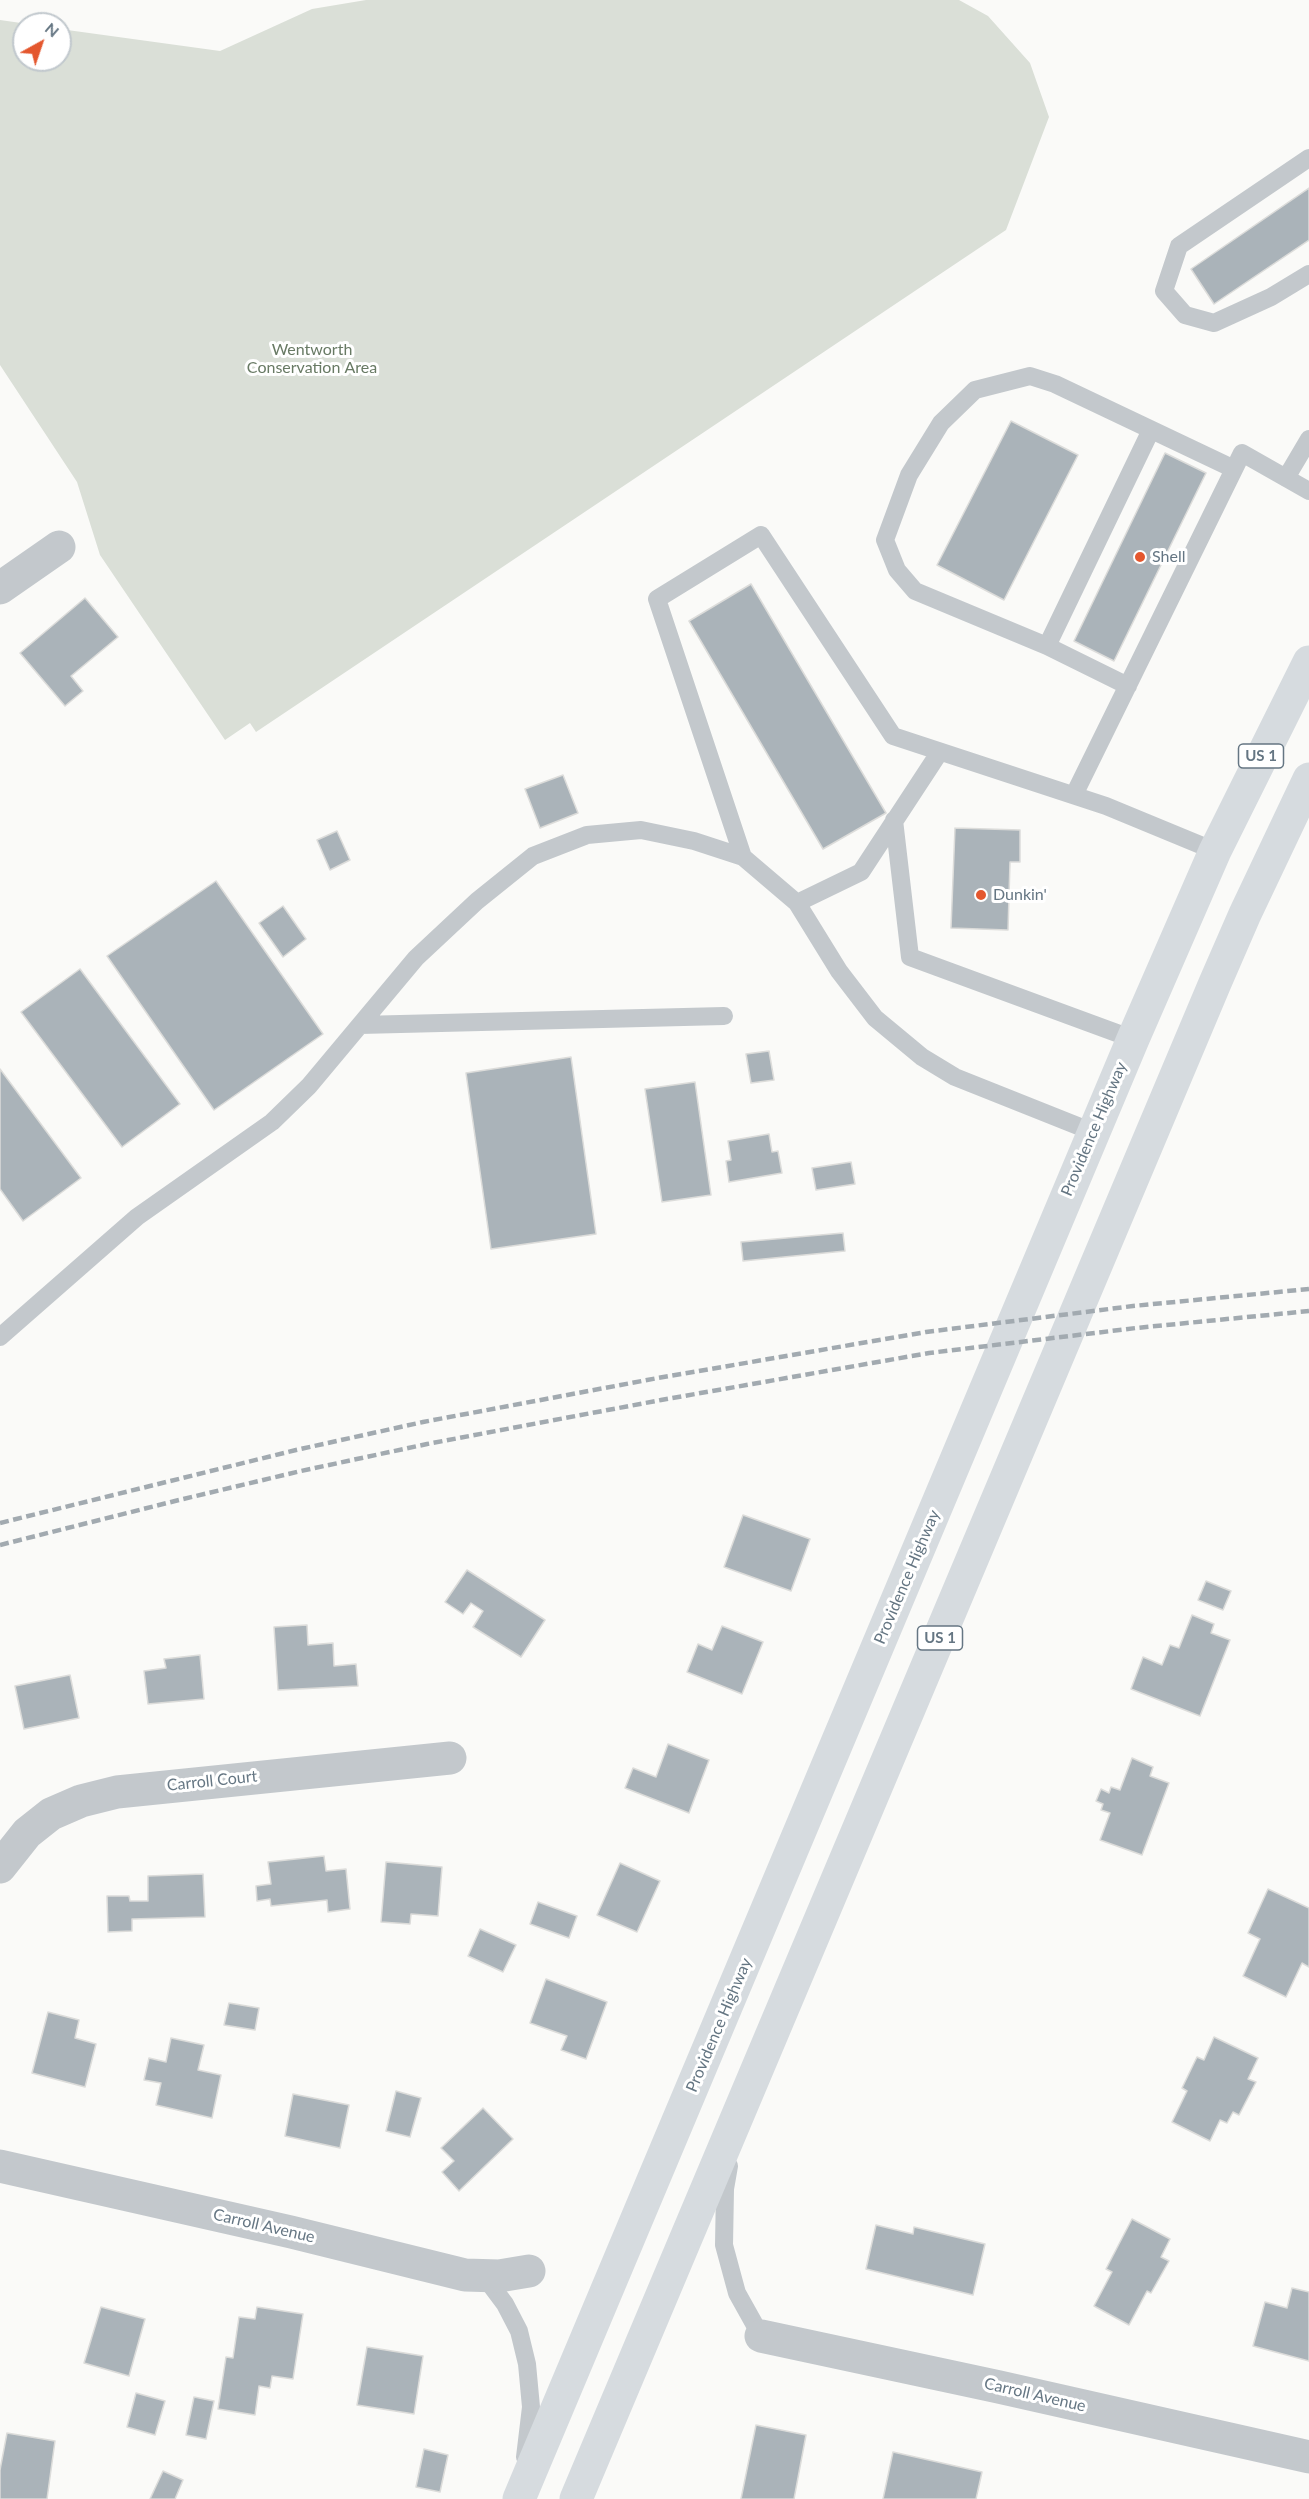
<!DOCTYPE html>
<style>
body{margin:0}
#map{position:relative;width:1309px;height:2499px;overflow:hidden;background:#fafaf8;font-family:Lato,sans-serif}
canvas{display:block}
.north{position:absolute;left:12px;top:12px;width:60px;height:60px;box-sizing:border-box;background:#fff;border:2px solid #c1c8cd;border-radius:50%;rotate:40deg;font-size:16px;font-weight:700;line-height:24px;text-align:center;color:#657683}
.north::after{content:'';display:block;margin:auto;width:21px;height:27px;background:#e4572e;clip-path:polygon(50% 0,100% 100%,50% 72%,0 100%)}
</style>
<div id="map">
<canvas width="1309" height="2499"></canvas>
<div class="north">N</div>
</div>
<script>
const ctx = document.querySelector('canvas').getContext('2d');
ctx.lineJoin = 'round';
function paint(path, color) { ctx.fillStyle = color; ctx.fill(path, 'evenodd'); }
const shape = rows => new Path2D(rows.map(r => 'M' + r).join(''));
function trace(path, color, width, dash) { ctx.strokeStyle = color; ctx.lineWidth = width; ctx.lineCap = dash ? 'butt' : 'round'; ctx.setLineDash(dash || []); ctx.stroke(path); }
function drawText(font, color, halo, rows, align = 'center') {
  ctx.font = font + ' Lato,sans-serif'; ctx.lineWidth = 6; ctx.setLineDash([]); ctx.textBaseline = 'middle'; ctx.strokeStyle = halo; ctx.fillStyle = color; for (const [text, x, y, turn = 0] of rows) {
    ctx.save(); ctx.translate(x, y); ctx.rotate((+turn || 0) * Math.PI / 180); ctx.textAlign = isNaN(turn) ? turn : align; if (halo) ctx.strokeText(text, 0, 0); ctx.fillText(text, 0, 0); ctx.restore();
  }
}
const green = shape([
 [366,0,959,0,988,16,1030,63,1049,117,1006,230,256,732,250,723,225,740,100,555,77,482,0,365,0,20,28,24,24,24,24,60,60,60,60,29,220,51,312,9]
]);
const building = shape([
 [1309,188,1309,240,1214,304,1191,269,1309,188],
 [1011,421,1078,455,1004,600,937,565,1011,421],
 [1165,453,1206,473,1114,661,1074,641,1165,453],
 [751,584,886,813,823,849,689,621,751,584],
 [85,598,118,637,71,676,83,691,65,706,20,653,85,598],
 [563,775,578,813,540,828,525,789,563,775],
 [955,828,1020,830,1020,862,1010,862,1008,930,951,928,955,828],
 [337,831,350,860,330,870,317,840,337,831],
 [216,881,323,1034,214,1110,107,956,216,881],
 [283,906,306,939,283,957,259,923,283,906],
 [80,969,180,1104,122,1147,21,1012,80,969],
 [769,1051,774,1080,751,1083,746,1054,769,1051],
 [571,1057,596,1234,491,1249,466,1073,571,1057],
 [0,1069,81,1178,23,1221,0,1189,0,1069],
 [695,1082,711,1195,662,1202,645,1089,695,1082],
 [769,1134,772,1152,778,1151,782,1173,729,1182,726,1161,731,1160,728,1141,769,1134],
 [851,1162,855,1184,816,1190,812,1168,851,1162],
 [843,1233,845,1251,743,1261,741,1242,843,1233],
 [743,1515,810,1539,791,1591,724,1567,743,1515],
 [467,1570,545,1620,521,1657,473,1627,483,1611,471,1603,463,1614,445,1602,467,1570],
 [1206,1581,1231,1591,1223,1610,1198,1600,1206,1581],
 [1192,1615,1214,1624,1211,1633,1230,1640,1200,1716,1131,1689,1143,1657,1162,1665,1170,1645,1179,1648,1192,1615],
 [307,1625,308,1645,333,1643,334,1666,356,1664,358,1686,278,1690,274,1627,307,1625],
 [722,1626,763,1642,742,1694,687,1672,698,1644,712,1650,722,1626],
 [200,1655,204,1699,148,1704,144,1671,166,1668,164,1659,200,1655],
 [70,1675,79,1718,24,1729,15,1686,70,1675],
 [668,1744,709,1760,689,1813,625,1788,633,1768,656,1777,668,1744],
 [1132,1758,1153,1767,1150,1776,1169,1783,1142,1855,1100,1840,1110,1813,1101,1810,1103,1804,1096,1801,1101,1789,1109,1793,1111,1787,1120,1790,1132,1758],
 [324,1856,326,1871,346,1869,350,1909,328,1912,327,1900,271,1906,270,1899,257,1901,256,1886,271,1884,268,1862,324,1856],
 [386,1862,442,1867,438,1916,411,1914,410,1924,381,1922,386,1862],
 [620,1863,660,1881,637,1932,597,1915,620,1863],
 [203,1874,205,1917,132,1919,132,1931,108,1932,107,1896,129,1896,130,1901,148,1901,148,1876,203,1874],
 [1268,1889,1309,1908,1309,1967,1302,1963,1286,1997,1243,1976,1260,1939,1248,1933,1268,1889],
 [538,1902,577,1916,569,1938,530,1924,538,1902],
 [480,1929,516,1945,503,1972,468,1956,480,1929],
 [546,1979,607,2002,586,2059,561,2050,567,2036,530,2023,546,1979],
 [229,2003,259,2008,255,2030,224,2025,229,2003],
 [48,2012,79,2020,75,2038,96,2044,85,2087,32,2073,48,2012],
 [1214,2037,1258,2058,1248,2079,1256,2082,1239,2115,1233,2112,1227,2123,1220,2120,1210,2141,1172,2122,1187,2091,1182,2088,1197,2057,1204,2060,1214,2037],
 [171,2038,204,2045,198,2070,221,2075,212,2118,156,2105,161,2083,144,2080,149,2058,166,2062,171,2038],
 [396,2091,421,2098,410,2137,386,2131,396,2091],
 [293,2094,349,2105,340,2148,285,2136,293,2094],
 [483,2108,513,2139,459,2191,442,2172,454,2161,441,2148,483,2108],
 [1132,2219,1170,2239,1161,2257,1169,2261,1151,2293,1147,2291,1129,2325,1094,2306,1112,2272,1106,2269,1132,2219],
 [876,2225,913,2234,914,2227,985,2244,973,2295,866,2269,876,2225],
 [1292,2288,1309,2292,1309,2361,1253,2346,1265,2302,1287,2308,1292,2288],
 [101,2307,145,2319,129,2376,84,2363,101,2307],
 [257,2307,303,2314,293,2379,272,2376,270,2388,259,2386,255,2415,218,2409,226,2357,233,2358,239,2317,255,2319,257,2307],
 [367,2347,423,2356,414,2414,357,2405,367,2347],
 [136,2393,165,2401,155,2435,127,2427,136,2393],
 [194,2397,214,2401,206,2439,186,2435,194,2397],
 [756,2425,806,2435,794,2499,741,2499,756,2425],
 [7,2433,55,2441,47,2499,0,2499,0,2470,7,2433],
 [424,2449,448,2455,440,2492,416,2487,424,2449],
 [893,2452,982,2472,976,2499,883,2499,893,2452],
 [163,2471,183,2480,175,2499,150,2499,163,2471]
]);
const service = shape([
 [1309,158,1179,246,1164,291,1185,315,1214,323,1271,297,1309,274],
 [1286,478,1309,439],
 [1047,646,1151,430],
 [1128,686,1047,646,915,591,897,570,885,540,909,475,941,423,975,390,1030,376,1055,384,1234,469],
 [1074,795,1242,453,1309,491],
 [894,820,910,957,1133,1039],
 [743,857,657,599,761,535,893,736,1106,806,1215,851],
 [797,903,861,872,939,753],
 [360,1025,724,1016],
 [0,1337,137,1217,272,1122,309,1086,416,958,477,901,533,856,587,835,641,830,694,841,743,857,797,903,839,971,875,1018,922,1057,955,1077,1093,1132],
 [729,2166,725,2189,724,2245,737,2293,761,2336],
 [484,2276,505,2304,519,2331,527,2364,531,2407,525,2457]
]);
const minor = shape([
 [0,588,59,547],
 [0,1867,27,1833,51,1814,81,1801,117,1792,450,1758],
 [0,2166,291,2232,465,2275,499,2276,529,2271],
 [761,2336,999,2387,1309,2457]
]);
const primary = shape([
 [519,2499,1133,1039,1215,851,1309,662],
 [576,2499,1215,983,1245,914,1309,779]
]);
const rail = shape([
 [0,1523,296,1450,423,1422,658,1378,926,1332,1133,1306,1309,1289],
 [0,1545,175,1501,301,1471,427,1444,661,1400,929,1353,1136,1328,1309,1311]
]);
const markers = [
 [1140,557,6,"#e4572e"],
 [981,895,6,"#e4572e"]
];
const shields = [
 [1261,756,45],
 [940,1638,45]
];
const shieldNames = [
 ["US 1",1261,756],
 ["US 1",940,1638]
];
const parkNames = [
 ["Wentworth",312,350],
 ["Conservation Area",312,368]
];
const poiNames = [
 ["Shell",1152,557],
 ["Dunkin'",993,895]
];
const streetNames = [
 ["Providence Highway",1094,1129,-67],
 ["Providence Highway",907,1577,-67],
 ["Carroll Court",212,1781,-6],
 ["Providence Highway",719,2025,-67],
 ["Carroll Avenue",264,2226,13],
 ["Carroll Avenue",1035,2395,13]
];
paint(green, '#dadfd7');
paint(building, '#aab3b9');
trace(building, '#dcdcda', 1.5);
trace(service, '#c3c8cc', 18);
trace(minor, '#c3c8cc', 33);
trace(primary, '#d6dbdf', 33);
trace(rail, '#a2aab0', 4.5, [9, 4.5]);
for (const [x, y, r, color] of markers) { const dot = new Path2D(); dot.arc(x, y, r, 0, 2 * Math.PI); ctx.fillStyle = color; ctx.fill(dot); trace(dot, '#fff', 2); }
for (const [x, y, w] of shields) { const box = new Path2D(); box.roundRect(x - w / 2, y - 12, w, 24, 4.5); ctx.fillStyle = '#fff'; ctx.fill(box); trace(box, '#657683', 1.5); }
drawText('bold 15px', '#657683', null, shieldNames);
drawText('16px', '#687a64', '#fff', parkNames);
drawText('16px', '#657683', '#fff', poiNames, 'left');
drawText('16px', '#657683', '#fff', streetNames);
</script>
